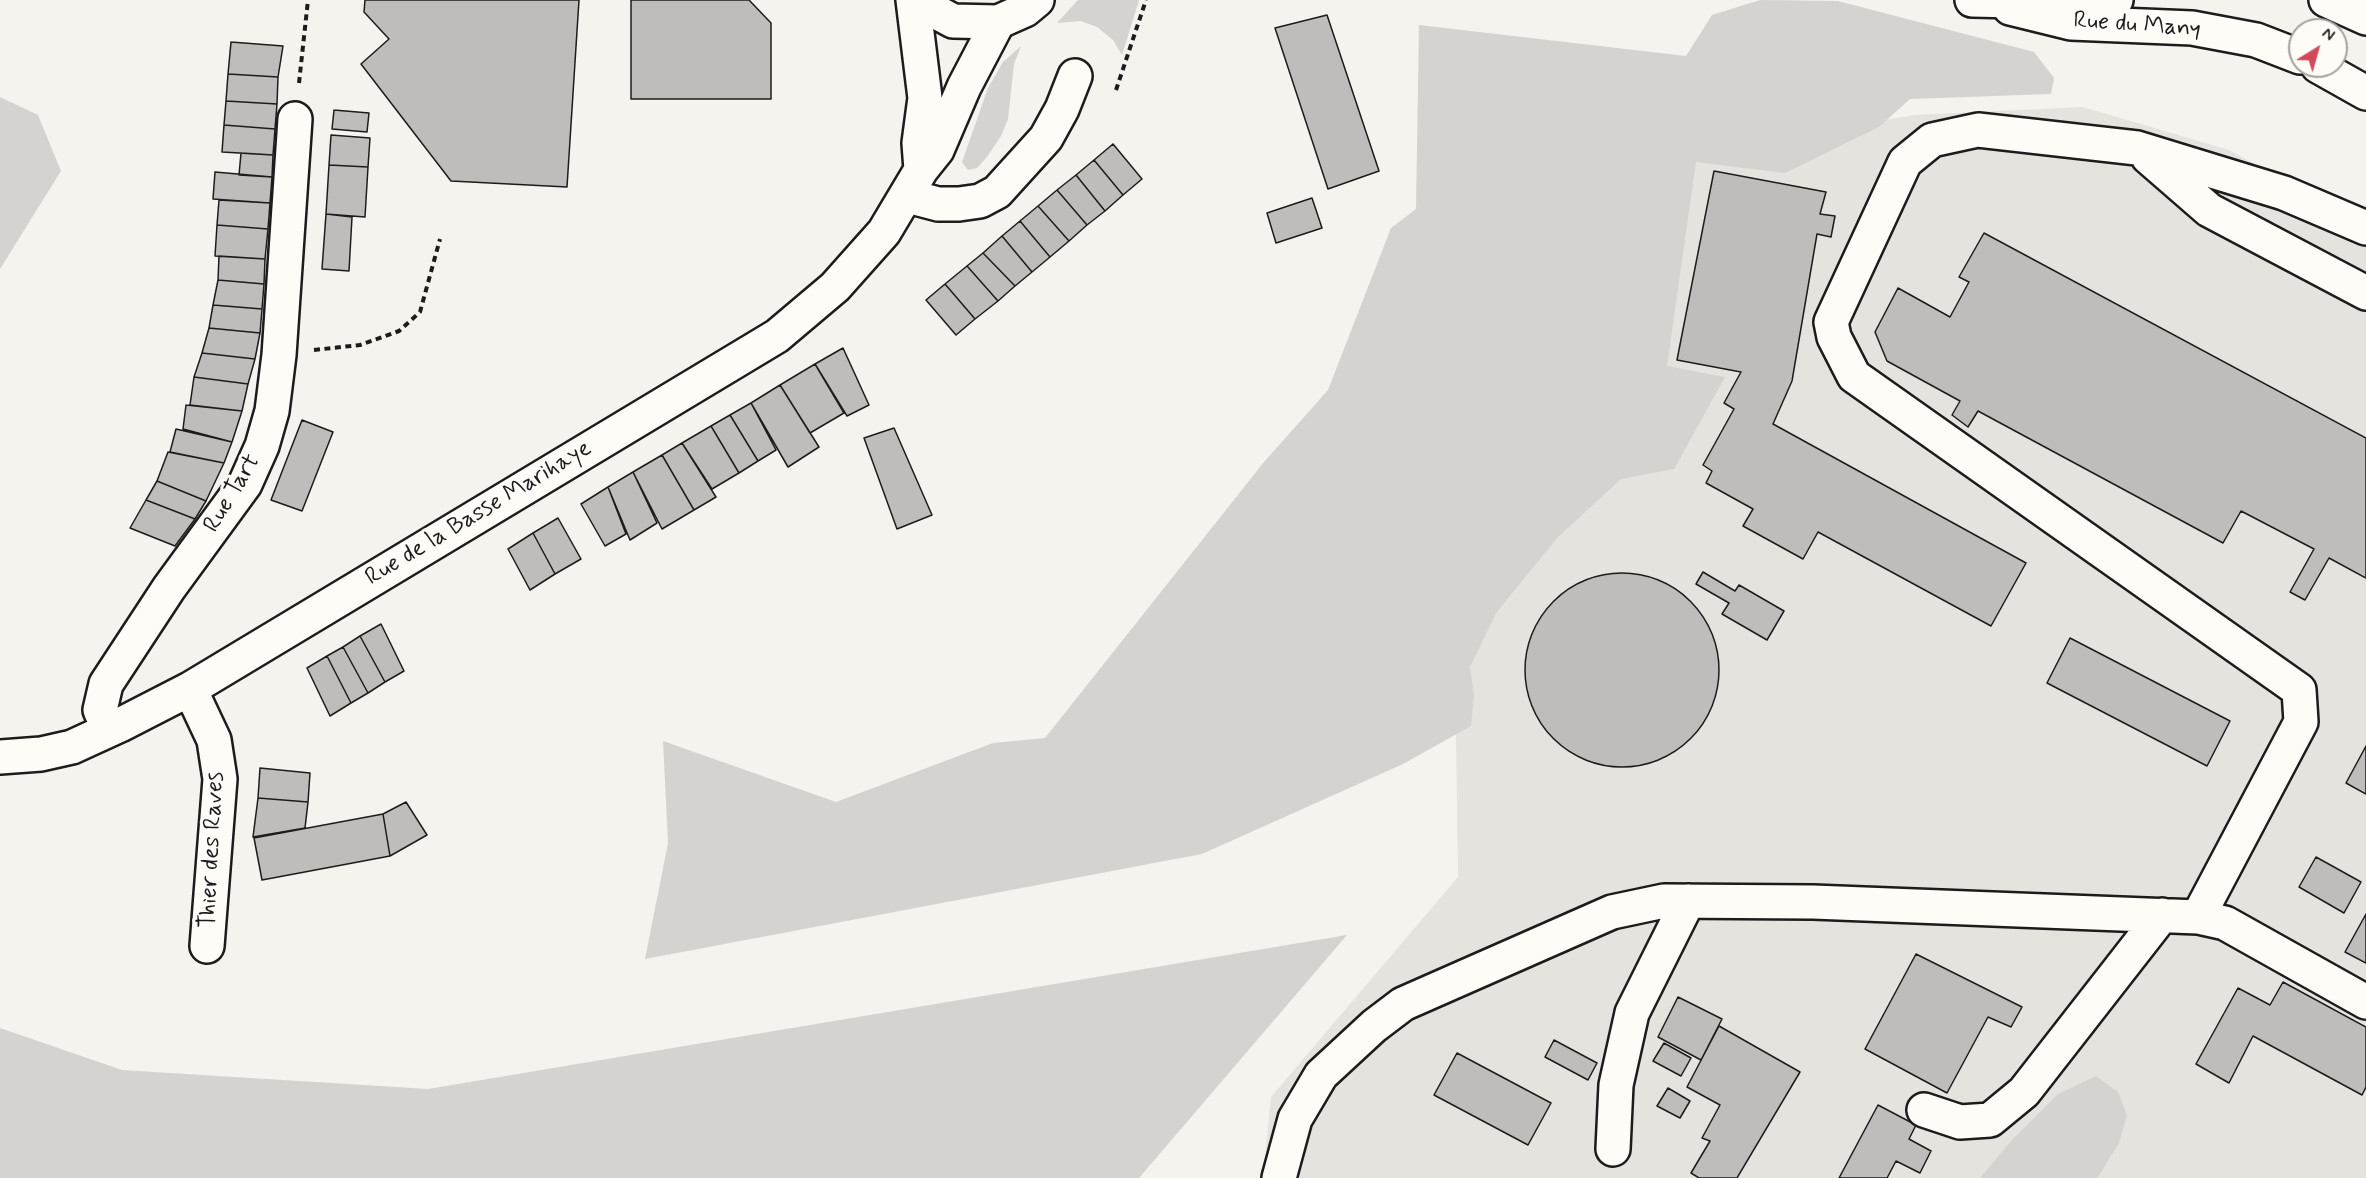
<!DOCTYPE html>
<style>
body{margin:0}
#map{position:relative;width:2366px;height:1178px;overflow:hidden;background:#f4f3ee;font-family:Mynerve,sans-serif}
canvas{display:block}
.north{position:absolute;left:2288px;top:18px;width:60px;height:60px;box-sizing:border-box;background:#fdfcf7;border:2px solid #a3a29f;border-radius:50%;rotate:37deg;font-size:16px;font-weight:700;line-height:24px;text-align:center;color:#1c1c1c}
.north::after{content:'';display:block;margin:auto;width:21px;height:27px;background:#d1495b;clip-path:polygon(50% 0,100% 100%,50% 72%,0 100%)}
</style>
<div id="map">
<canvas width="2366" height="1178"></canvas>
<div class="north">N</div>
</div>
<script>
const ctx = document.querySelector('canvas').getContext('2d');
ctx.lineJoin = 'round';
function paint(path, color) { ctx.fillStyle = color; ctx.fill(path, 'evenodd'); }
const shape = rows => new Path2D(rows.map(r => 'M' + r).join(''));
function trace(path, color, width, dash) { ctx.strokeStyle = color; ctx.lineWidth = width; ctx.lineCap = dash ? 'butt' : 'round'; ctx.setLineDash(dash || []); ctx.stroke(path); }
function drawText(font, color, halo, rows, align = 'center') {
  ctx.font = font + ' Mynerve,sans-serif'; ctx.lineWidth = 6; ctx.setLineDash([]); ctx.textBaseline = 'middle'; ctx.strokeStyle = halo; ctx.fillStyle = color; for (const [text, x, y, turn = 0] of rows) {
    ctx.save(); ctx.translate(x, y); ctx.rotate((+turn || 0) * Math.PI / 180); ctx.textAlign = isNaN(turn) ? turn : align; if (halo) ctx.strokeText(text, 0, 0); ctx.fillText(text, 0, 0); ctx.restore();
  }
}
const built = shape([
 [2083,107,2229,150,2366,224,2366,1178,1263,1178,1271,1097,1458,877,1455,674,1690,152,1915,115]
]);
const green = shape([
 [1078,0,1139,0,1122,55,1113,40,1097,27,1081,21,1057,23],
 [1760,0,1838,1,2034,52,2054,78,2051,94,1910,99,1879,127,1785,173,1696,162,1667,366,1725,377,1674,469,1621,479,1557,538,1496,613,1470,667,1474,695,1471,726,1403,764,1202,854,645,959,668,843,663,741,836,802,993,743,1045,738,1264,462,1328,390,1391,228,1416,209,1419,25,1686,56,1712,15],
 [1021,46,1014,64,1008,119,1001,136,987,157,977,168,968,170,962,162,988,88,1003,62],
 [0,97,38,115,61,171,0,269],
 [1347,935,1139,1178,0,1178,0,1028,122,1070,428,1089],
 [2096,1076,2118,1092,2127,1115,2119,1143,2097,1178,1980,1178,2010,1142,2058,1094]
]);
const building = shape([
 [365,0,579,0,567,187,451,181,361,64,389,39,364,12,365,0],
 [631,0,749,0,771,23,771,99,631,99,631,0],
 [1327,15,1379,171,1328,189,1275,28,1327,15],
 [231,42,283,46,278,77,228,74,231,42],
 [228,74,278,77,277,104,226,101,228,74],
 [226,101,277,104,275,129,224,125,226,101],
 [334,110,369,113,367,132,332,129,334,110],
 [224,125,275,129,273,155,222,152,224,125],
 [331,135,370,138,368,167,329,165,331,135],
 [1113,144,1142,179,1123,195,1094,160,1113,144],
 [241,153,273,155,272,177,239,175,241,153],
 [1094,160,1123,195,1105,211,1076,175,1094,160],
 [329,165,368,167,365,217,326,214,329,165],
 [1714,171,1826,192,1820,214,1835,216,1831,237,1817,234,1792,381,1773,424,2026,563,1991,626,1818,532,1803,559,1743,526,1753,509,1706,483,1712,471,1703,465,1734,409,1724,403,1741,372,1677,360,1714,171],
 [215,172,272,177,270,203,213,199,215,172],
 [1076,175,1105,211,1087,225,1057,190,1076,175],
 [1057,190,1087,225,1069,241,1038,206,1057,190],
 [1312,198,1322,228,1276,243,1267,213,1312,198],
 [219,200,270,203,268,229,217,225,219,200],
 [1038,206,1069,241,1050,257,1020,221,1038,206],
 [326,214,352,217,349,271,322,269,326,214],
 [1020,221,1050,257,1032,272,1002,236,1020,221],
 [217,225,268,229,265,259,215,256,217,225],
 [1984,233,2366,438,2366,578,2329,558,2305,600,2290,592,2314,549,2241,511,2223,543,1978,411,1968,427,1952,415,1960,401,1887,361,1875,332,1898,288,1950,317,1969,282,1959,277,1984,233],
 [1002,236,1032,272,1015,286,983,253,1002,236],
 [983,253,1015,286,998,301,967,266,983,253],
 [219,256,265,259,264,284,218,280,219,256],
 [967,266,998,301,975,319,945,284,967,266],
 [218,280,264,284,262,309,213,305,218,280],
 [945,284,975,319,956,335,926,300,945,284],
 [213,305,262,309,260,333,209,328,213,305],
 [209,328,260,333,255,359,202,353,209,328],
 [843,348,869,405,847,416,815,364,843,348],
 [202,353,255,359,248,384,194,377,202,353],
 [815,364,844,413,810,433,780,385,815,364],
 [194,377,248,384,242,411,190,405,194,377],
 [780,385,819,447,788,467,751,403,780,385],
 [751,403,776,450,758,461,730,415,751,403],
 [186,405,242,411,232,442,183,429,186,405],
 [730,415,758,461,739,473,711,426,730,415],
 [302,420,333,432,302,511,271,500,302,420],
 [711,426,739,473,712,489,682,443,711,426],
 [894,428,932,515,897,529,864,438,894,428],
 [176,429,232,442,224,463,170,452,176,429],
 [682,443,716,497,694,510,662,455,682,443],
 [168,452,224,463,206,501,157,481,168,452],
 [662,455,694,510,662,529,633,472,662,455],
 [633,472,657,523,630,540,608,487,633,472],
 [157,481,206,501,195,519,146,500,157,481],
 [608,487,626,534,605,546,581,504,608,487],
 [146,500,195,519,175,546,130,528,146,500],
 [558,518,581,559,555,574,533,533,558,518],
 [533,533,555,574,530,590,508,549,533,533],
 [1703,572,1735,591,1739,585,1784,611,1767,640,1722,614,1729,603,1696,584,1703,572],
 '1525 670a97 97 0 1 1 194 0a97 97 0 1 1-194 0Z',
 [381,624,404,671,385,682,360,636,381,624],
 [360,636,385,682,368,693,343,647,360,636],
 [2070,638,2230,721,2207,766,2047,683,2070,638],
 [343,647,368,693,351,703,327,656,343,647],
 [327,656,351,703,330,716,307,668,327,656],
 [2366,746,2366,794,2346,783,2366,746],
 [260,768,310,773,308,802,258,798,260,768],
 [258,798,308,802,305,828,253,837,258,798],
 [406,802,427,835,390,856,383,814,406,802],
 [383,814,390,856,262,880,254,838,383,814],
 [2316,857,2361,882,2344,913,2299,887,2316,857],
 [2366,914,2366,963,2345,952,2366,914],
 [1916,954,2022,1007,2011,1027,1988,1017,1947,1093,1865,1049,1916,954],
 [2283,982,2366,1027,2366,1087,2362,1095,2253,1036,2229,1083,2196,1064,2238,988,2270,1005,2283,982],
 [1678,997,1722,1019,1701,1060,1658,1037,1678,997],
 [1719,1026,1800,1072,1737,1178,1699,1178,1691,1173,1710,1141,1702,1138,1720,1105,1687,1087,1719,1026],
 [1554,1040,1597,1063,1588,1080,1545,1057,1554,1040],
 [1664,1043,1691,1058,1681,1076,1653,1061,1664,1043],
 [1457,1053,1551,1103,1528,1145,1434,1095,1457,1053],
 [1668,1088,1690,1101,1680,1118,1657,1106,1668,1088],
 [1878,1105,1916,1125,1909,1139,1931,1151,1920,1173,1896,1161,1887,1178,1839,1178,1878,1105]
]);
const path = shape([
 [299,83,308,0],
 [1116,90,1146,0],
 [314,350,360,345,399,331,420,312,440,239]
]);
const minor = shape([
 [913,0,925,98,919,143,921,170],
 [2326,0,2366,18],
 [2010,8,2071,23,2192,28,2256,40,2300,57],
 [2318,66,2366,93],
 [2148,157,2209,210,2366,293],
 [909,193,919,199,938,204,959,204,980,201,997,192,1046,138,1062,109,1075,76],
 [190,689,214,740,220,779,207,946],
 [109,730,100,710,106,684,169,588,245,484,262,446,272,411,279,355,295,119],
 [0,757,41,754,72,747,120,725,190,689,777,336,835,287,884,232,921,170,937,150,964,87,998,22],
 [2198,917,2301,722,2299,690,1854,376,1834,337,1831,322,1905,162,1932,140,1978,130,2137,148,2284,193,2366,228],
 [1924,1110,1960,1122,1990,1120,2024,1092,2162,915],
 [1613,1149,1616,1085,1632,1013,1688,901],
 [1279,1178,1295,1119,1321,1075,1374,1026,1403,1004,1612,912,1664,901,1813,902,2198,917,2225,923,2366,1002]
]);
const major = shape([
 [914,0,953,21,998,22,1025,10,1037,0],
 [1972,0,2105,3,2116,0]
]);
const streetNames = [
 ["Rue du Many",2137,26,4],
 ["Rue Tart",233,494,-59],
 ["Rue de la Basse Marihaye",479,514,-31],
 ["Thier des Raves",213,850,-87]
];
paint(built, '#e4e3de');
paint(green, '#d4d3cf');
paint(building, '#bebdba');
trace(building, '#1c1c1c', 1.5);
trace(minor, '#1c1c1c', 38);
trace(major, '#1c1c1c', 38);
trace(path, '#1c1c1c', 4, [6, 4.5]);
trace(minor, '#fdfcf7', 33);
trace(major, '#fdfcf7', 33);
drawText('24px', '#1c1c1c', '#fdfcf7', streetNames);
</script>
